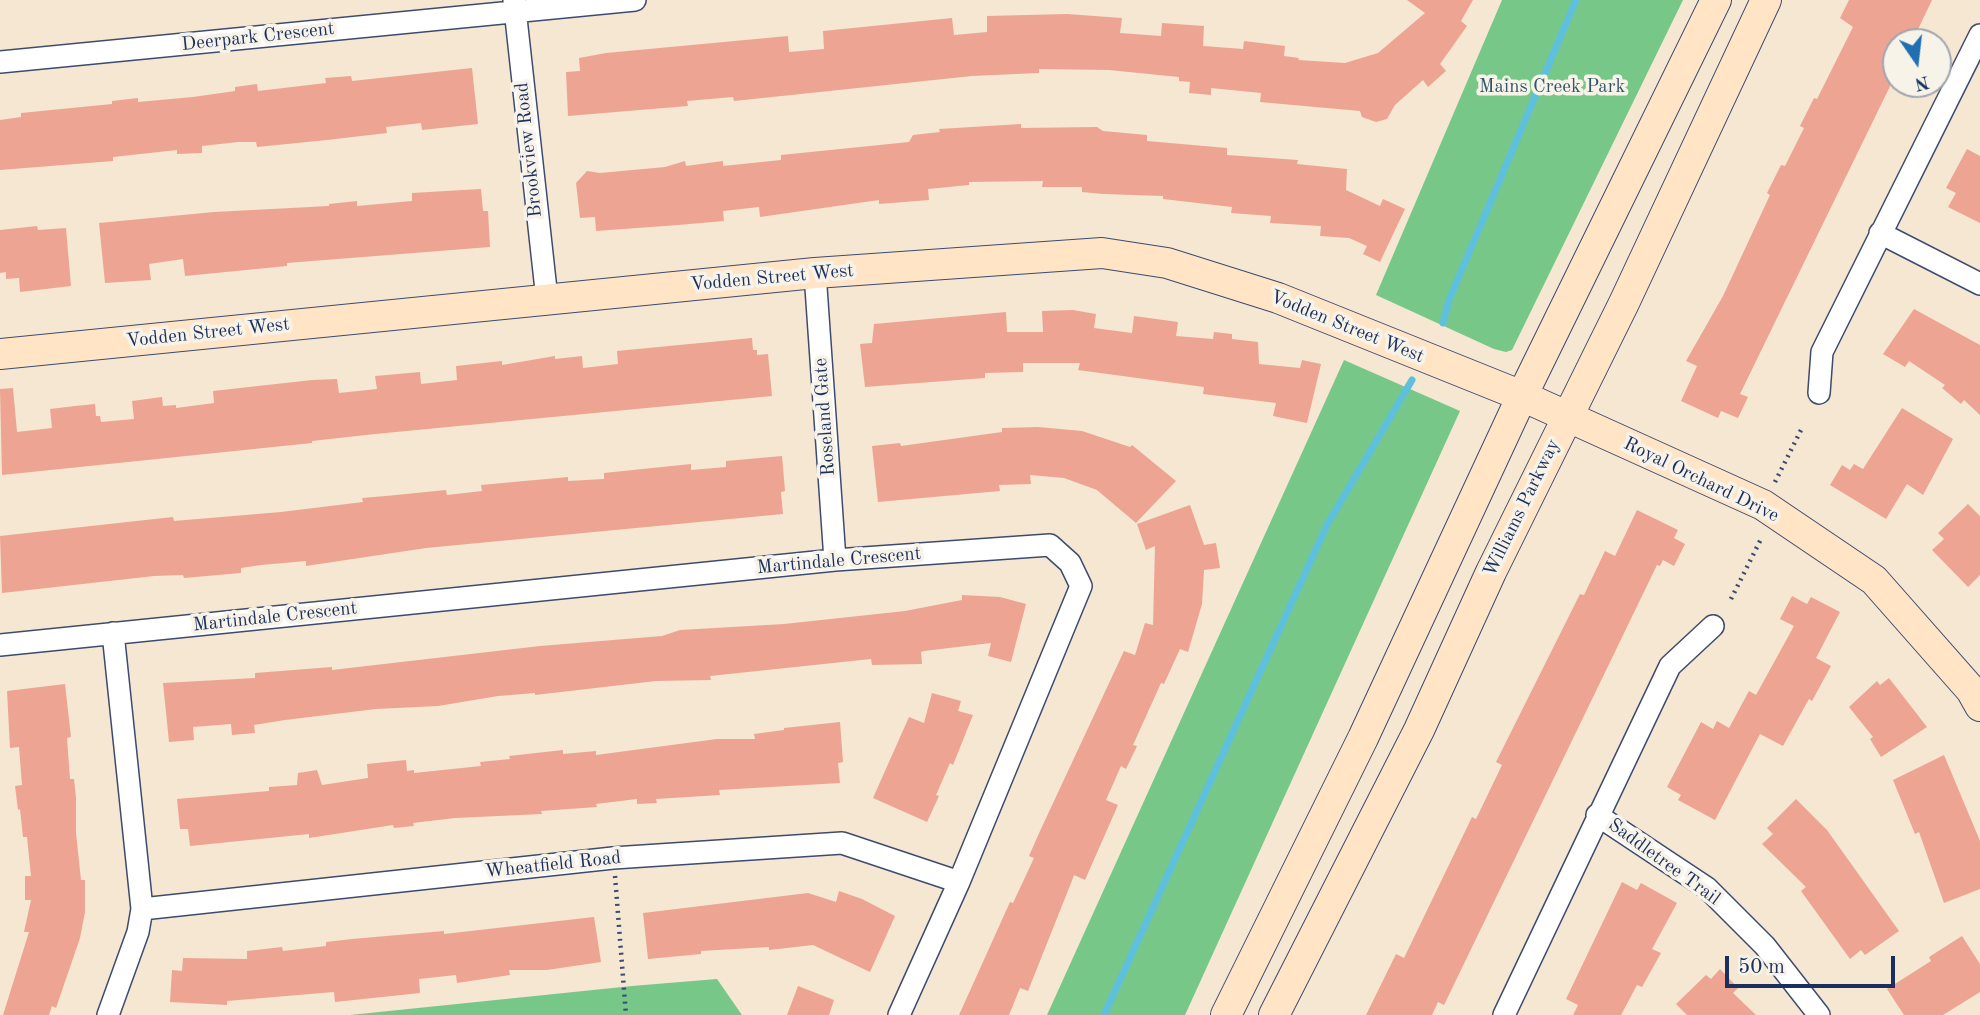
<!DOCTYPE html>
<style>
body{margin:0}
#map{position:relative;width:1980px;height:1015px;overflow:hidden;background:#f5e7d2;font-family:"Old Standard TT",serif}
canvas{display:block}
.north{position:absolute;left:1882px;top:28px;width:70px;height:70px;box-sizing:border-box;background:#f7f3e8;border:2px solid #9fa5b1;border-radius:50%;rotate:166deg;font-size:19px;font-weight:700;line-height:28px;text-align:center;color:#1b2f5e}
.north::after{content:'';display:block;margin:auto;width:24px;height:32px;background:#1f6fb2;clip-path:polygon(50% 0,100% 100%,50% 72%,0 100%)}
.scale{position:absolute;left:1725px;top:956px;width:170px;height:32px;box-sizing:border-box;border:4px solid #1b2f5e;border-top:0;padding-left:9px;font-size:21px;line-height:24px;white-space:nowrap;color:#1b2f5e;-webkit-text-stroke:5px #f7f3e8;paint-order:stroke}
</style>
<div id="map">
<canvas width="1980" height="1015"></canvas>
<div class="north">N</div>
<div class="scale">50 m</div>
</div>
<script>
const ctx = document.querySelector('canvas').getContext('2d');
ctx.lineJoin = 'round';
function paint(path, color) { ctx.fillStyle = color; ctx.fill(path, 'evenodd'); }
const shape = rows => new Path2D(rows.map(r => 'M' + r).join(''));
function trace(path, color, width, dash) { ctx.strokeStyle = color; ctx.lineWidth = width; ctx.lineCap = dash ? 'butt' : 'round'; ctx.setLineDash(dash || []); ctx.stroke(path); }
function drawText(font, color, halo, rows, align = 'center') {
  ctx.font = font + ' "Old Standard TT",serif'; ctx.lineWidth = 7; ctx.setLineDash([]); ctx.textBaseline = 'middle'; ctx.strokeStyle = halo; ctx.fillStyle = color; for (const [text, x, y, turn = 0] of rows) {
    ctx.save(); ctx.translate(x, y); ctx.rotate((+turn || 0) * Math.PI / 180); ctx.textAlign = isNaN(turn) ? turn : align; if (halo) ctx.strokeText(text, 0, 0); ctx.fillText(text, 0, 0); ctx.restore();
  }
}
const green = shape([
 [1502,0,1683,0,1512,350,1506,352,1494,349,1376,295],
 [1344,360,1460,411,1185,1015,1047,1015],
 [717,979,742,1015,350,1015,632,986]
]);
const stream = shape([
 [1443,323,1449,300,1576,0],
 [1104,1015,1327,525,1412,380]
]);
const building = shape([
 [1407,0,1473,0,1461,21,1467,26,1440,64,1446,71,1428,87,1423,80,1395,105,1387,119,1376,122,1362,117,1360,111,1260,102,1261,93,1211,88,1211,95,1189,93,1190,82,1179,81,1179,77,1109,70,1039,69,1039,73,972,76,734,101,733,97,687,101,688,106,568,116,566,72,580,71,579,58,606,53,788,36,789,52,824,49,823,31,952,18,954,35,987,32,987,16,1067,14,1122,18,1120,33,1161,36,1162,23,1204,26,1203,46,1243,49,1244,41,1285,46,1284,56,1299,58,1298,60,1345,63,1378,53,1425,13],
 [1849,0,1932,0,1912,42,1896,42,1896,74,1740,394,1748,397,1738,418,1721,411,1718,418,1681,401,1697,366,1686,361,1723,296,1770,195,1767,193,1781,165,1785,166,1804,128,1800,126,1814,98,1817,99,1853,27,1840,18],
 [472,68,478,124,422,130,421,123,386,127,387,133,327,140,257,147,256,142,238,142,202,146,202,153,177,154,177,150,113,157,113,161,0,170,0,120,21,117,21,113,112,104,112,101,138,98,138,102,193,97,235,91,235,87,257,84,258,91,326,83,325,78,351,76,352,81],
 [1021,124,1021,128,1097,127,1103,131,1147,135,1147,141,1227,148,1227,155,1298,160,1297,164,1347,169,1346,190,1380,206,1383,199,1405,209,1380,262,1363,254,1367,246,1349,238,1320,236,1321,226,1270,223,1271,216,1231,213,1232,207,1163,199,1163,196,1103,194,1082,192,1082,187,1042,187,1043,181,969,182,969,185,928,189,929,200,879,204,879,200,760,217,759,207,723,211,724,221,678,225,596,231,595,217,580,218,576,183,587,171,600,173,665,167,685,161,686,166,723,161,723,166,781,160,781,155,909,142,913,135,940,132,939,129],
 [1967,149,1980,156,1980,223,1948,207,1956,193,1946,188],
 [481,189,483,211,488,211,490,247,287,263,287,266,185,276,183,259,149,264,151,280,105,283,99,223,214,212,329,206,329,204,357,201,357,206,412,201,412,193],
 [37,226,38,230,66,228,71,286,20,292,19,278,6,279,6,272,0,273,0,230],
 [1914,309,1980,345,1980,415,1964,400,1961,404,1942,388,1945,385,1909,361,1905,367,1883,354],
 [1073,310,1096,314,1094,328,1132,333,1134,316,1178,322,1176,336,1213,339,1214,332,1232,334,1232,339,1258,342,1259,364,1300,368,1302,360,1321,364,1307,423,1273,416,1276,403,1203,394,1204,387,1078,370,1080,363,1023,363,1023,372,985,373,985,378,865,387,860,344,872,343,874,324,1006,312,1007,332,1043,332,1042,311],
 [752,338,753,350,757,350,757,355,768,354,772,396,375,434,312,441,312,443,2,475,0,389,13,388,17,432,52,428,50,409,75,406,95,404,96,416,100,416,101,422,134,419,132,401,162,397,163,406,176,405,176,408,214,403,213,391,312,380,337,379,339,393,377,389,375,376,420,372,421,384,457,380,456,366,502,361,502,365,555,356,555,359,582,356,583,368,618,364,617,351],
 [1902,408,1953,439,1923,495,1907,484,1886,519,1830,485,1842,465,1850,470,1854,464,1863,469],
 [1038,427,1082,431,1130,447,1132,445,1176,481,1136,523,1097,490,1064,478,1030,475,1031,484,999,485,1000,491,878,502,872,446,900,443,901,446,1002,432,1002,428],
 [782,456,785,491,781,492,783,514,426,548,306,566,306,561,261,565,241,568,241,573,184,578,183,575,154,576,2,593,0,536,173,517,174,521,281,512,363,502,362,498,386,496,446,490,447,495,482,491,481,485,568,477,568,481,604,479,604,473,691,464,691,470,726,467,726,461],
 [1968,504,1980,516,1980,575,1968,587,1932,550,1944,539,1938,533],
 [1190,505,1204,545,1216,543,1220,568,1204,570,1202,604,1188,652,1180,649,1164,684,1161,683,1133,745,1137,746,1126,769,1121,766,1106,800,1118,805,1085,880,1074,875,1073,878,1028,991,1020,988,1009,1015,959,1015,1010,902,1013,903,1034,858,1029,856,1040,831,1124,651,1135,655,1145,623,1153,625,1155,546,1146,550,1137,524],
 [1637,510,1678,530,1674,538,1685,544,1674,566,1663,560,1660,566,1657,565,1444,1005,1438,1002,1432,1015,1366,1015,1396,954,1404,958,1472,817,1476,819,1502,765,1496,762,1580,594,1584,595,1605,551,1615,556],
 [962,595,1000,597,1026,604,1011,662,988,656,991,643,924,651,921,652,922,664,872,665,871,659,710,676,711,680,656,681,535,695,535,693,498,696,438,706,376,709,285,720,254,725,255,733,232,735,231,724,193,727,194,740,169,742,163,683,255,678,255,673,332,667,332,670,540,646,662,636,680,630,784,624,905,611,962,600],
 [1792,596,1807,604,1811,597,1840,612,1816,658,1831,666,1812,701,1809,699,1783,746,1760,734,1715,820,1678,800,1681,795,1667,787,1701,722,1713,729,1717,721,1729,728,1749,691,1756,695,1794,626,1780,619],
 [1889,678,1927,727,1881,757,1870,739,1873,737,1849,707,1877,681,1880,685],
 [65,684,71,737,67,738,70,779,74,779,76,798,76,833,81,880,85,880,85,912,80,938,56,1008,52,1006,49,1015,3,1015,29,932,24,932,31,900,25,900,25,876,31,876,27,837,23,837,20,809,18,810,15,786,22,785,19,747,10,748,7,691],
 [932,693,961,701,958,711,973,715,953,765,950,763,936,795,939,796,927,822,873,798,909,717,924,723],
 [840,722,843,762,838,763,840,783,719,790,720,795,656,799,657,803,637,804,637,799,596,804,597,807,541,811,542,814,455,818,413,823,414,826,394,828,393,825,309,838,309,834,190,846,188,829,180,829,177,799,269,791,269,787,297,785,298,773,317,770,322,785,368,778,367,764,406,760,407,771,414,770,414,773,481,766,480,762,510,759,509,756,563,750,563,754,596,751,596,755,717,739,755,739,754,734,784,730,784,728],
 [1944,755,1980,841,1980,889,1944,903,1919,832,1915,834,1893,780],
 [1796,799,1827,830,1899,931,1865,955,1861,950,1850,959,1801,891,1806,887,1762,844,1773,834,1767,828],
 [1622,882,1637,890,1641,883,1677,903,1652,949,1661,953,1642,987,1637,985,1621,1015,1573,1015,1578,1005,1566,999],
 [839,891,862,899,895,916,870,972,813,945,769,950,769,947,701,951,701,954,648,959,643,913,808,893,836,902],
 [594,917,601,962,547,970,509,970,510,975,457,983,456,975,419,979,420,993,335,1002,334,992,227,1001,227,1005,170,1002,172,970,182,971,183,958,247,959,247,951,282,947,283,951,326,946,326,942,352,939,444,931,444,934],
 [1962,936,1980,964,1980,992,1943,1015,1904,1015,1887,989,1931,961,1929,957],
 [1720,969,1738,988,1733,993,1756,1015,1687,1015,1676,1004,1706,975,1711,979],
 [798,986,834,1000,829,1015,787,1015]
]);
const path = shape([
 [1775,482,1801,430],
 [1731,599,1762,537],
 [615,876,626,1015]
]);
const street = shape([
 [514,0,547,299],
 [0,62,635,0],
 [1880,233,1980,284],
 [815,273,835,560],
 [1819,393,1822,352,1980,35],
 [0,645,835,560,1050,545,1070,563,1081,586,959,882,899,1015],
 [1597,815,1707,888,1765,946,1819,1015],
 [142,909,613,858,842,843,959,882],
 [108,1015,138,932,142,909,113,633],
 [1504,1015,1670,666,1713,626]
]);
const secondary = shape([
 [0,354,815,273,1102,253,1167,263,1278,298,1522,396,1763,505,1874,580,1971,690,1980,706],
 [1226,1015,1363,738,1522,396,1716,0],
 [1274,1015,1419,730,1491,572,1624,303,1766,0]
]);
const streetNames = [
 ["Deerpark Crescent",258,37,-6],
 ["Brookview Road",529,150,-96],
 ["Vodden Street West",772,278,-5],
 ["Vodden Street West",1347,327,22],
 ["Vodden Street West",208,333,-6],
 ["Roseland Gate",825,417,-94],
 ["Royal Orchard Drive",1701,480,26],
 ["Williams Parkway",1522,508,-64],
 ["Martindale Crescent",839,561,-5],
 ["Martindale Crescent",275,617,-6],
 ["Saddletree Trail",1664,862,36],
 ["Wheatfield Road",553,865,-6]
];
const parkNames = [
 ["Mains Creek Park",1552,87]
];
paint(green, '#77c789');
trace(stream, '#5ec0dc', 7);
paint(building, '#eda493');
trace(street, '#3c4b6f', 24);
trace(secondary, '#3c4b6f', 32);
trace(path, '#3c4b6f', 4.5, [2, 5]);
trace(street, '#fff', 21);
trace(secondary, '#ffe4c6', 30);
drawText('19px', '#1b2f5e', '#f7f3e8', streetNames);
drawText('19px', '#325569', '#f7f3e8', parkNames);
</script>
